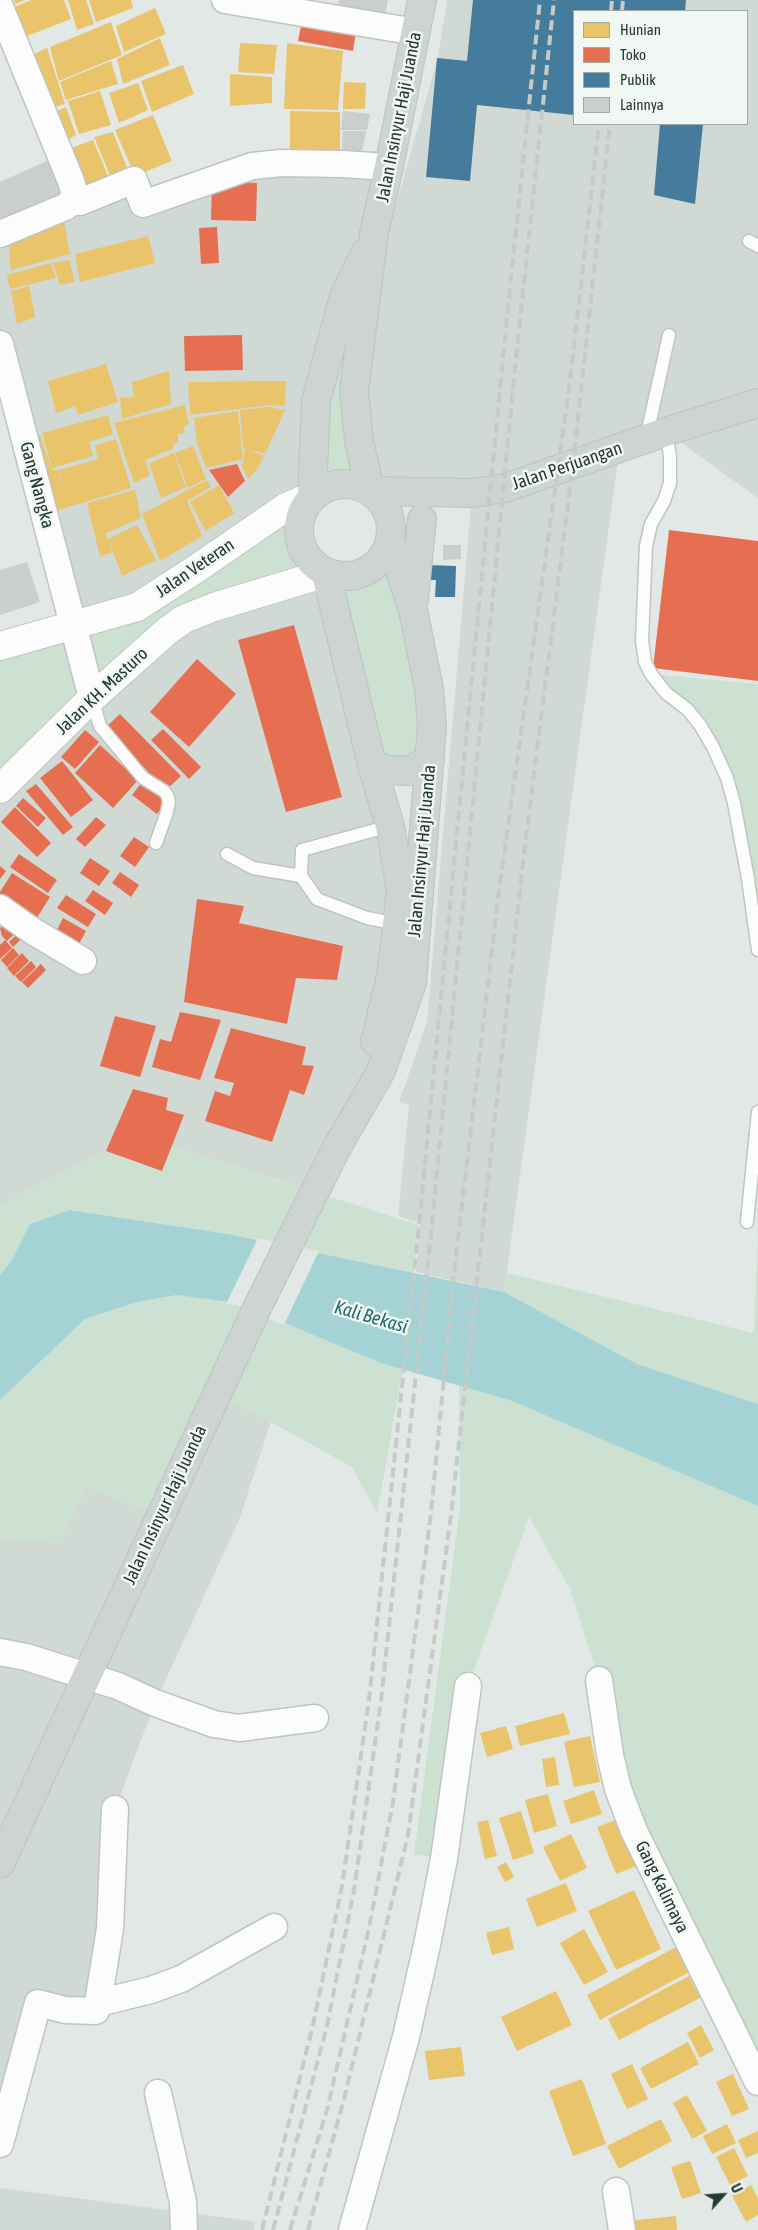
<!DOCTYPE html>
<style>
body{margin:0}
#map{position:relative;width:758px;height:2230px;overflow:hidden;background:#e2e8e5;font-family:"Asap Condensed",sans-serif}
canvas{display:block}
.legend{position:absolute;left:573px;top:10px;width:175px;height:115px;box-sizing:border-box;background:#f1f7f3;border:1px solid #9eaba5;margin:0;padding:6px 9px;list-style:none;font-size:15px;color:#223a31}
.legend li{display:flex;align-items:center;gap:10px;height:25px}
.legend b{width:25px;border:1px solid #9eaba5}
.north{position:absolute;left:698px;top:2170px;width:50px;height:50px;-webkit-text-stroke:4px #f1f7f3;paint-order:stroke;rotate:64deg;font-size:14px;font-weight:700;line-height:20px;text-align:center;color:#223a31}
.north::after{content:'';display:block;margin:auto;width:18px;height:22px;background:#223a31;clip-path:polygon(50% 0,100% 100%,50% 72%,0 100%)}
</style>
<div id="map">
<canvas width="758" height="2230"></canvas>
<ul class="legend">
<li><b style="height:14px;background:#e9c46a"></b>Hunian</li>
<li><b style="height:14px;background:#e76f51"></b>Toko</li>
<li><b style="height:14px;background:#457b9d"></b>Publik</li>
<li><b style="height:14px;background:#cacfcd"></b>Lainnya</li>
</ul>
<div class="north">U</div>
</div>
<script>
const ctx = document.querySelector('canvas').getContext('2d');
ctx.lineJoin = 'round';
function paint(path, color) { ctx.fillStyle = color; ctx.fill(path, 'evenodd'); }
const shape = rows => new Path2D(rows.map(r => 'M' + r).join(''));
function trace(path, color, width, dash) { ctx.strokeStyle = color; ctx.lineWidth = width; ctx.lineCap = dash ? 'butt' : 'round'; ctx.setLineDash(dash || []); ctx.stroke(path); }
function drawText(font, color, halo, rows, align = 'center') {
  ctx.font = font + ' "Asap Condensed",sans-serif'; ctx.lineWidth = 5; ctx.setLineDash([]); ctx.textBaseline = 'middle'; ctx.strokeStyle = halo; ctx.fillStyle = color; for (const [text, x, y, turn = 0] of rows) {
    ctx.save(); ctx.translate(x, y); ctx.rotate((+turn || 0) * Math.PI / 180); ctx.textAlign = isNaN(turn) ? turn : align; if (halo) ctx.strokeText(text, 0, 0); ctx.fillText(text, 0, 0); ctx.restore();
  }
}
const built = shape([
 [447,0,758,0,758,399,622,431,504,1292,416,1272,420,1223,398,1216,409,1105,399,1102,427,1022,472,494,370,491,364,317,438,57],
 [574,11,747,11,747,124,574,124],
 [252,166,389,167,312,496,73,626,0,344,0,234,134,180,143,203],
 [758,403,758,498,666,432],
 [326,573,390,826,391,976,369,1063,336,1149,314,1191,172,1147,162,1171,106,1151,18,1195,0,1209,0,790,167,631],
 [216,1395,271,1422,239,1520,155,1703,115,1809,98,2003,38,2004,0,2144,0,1537,60,1542,87,1487],
 [0,2188,235,2219,255,2222,254,2230,0,2230]
]);
const green = shape([
 [344,296,356,485,337,484,323,488,300,515,299,541,311,562,326,573,343,577,361,574,371,569,381,559,390,541,430,759,387,770,326,574,214,607,0,790,0,646,73,626,312,496],
 [651,674,758,684,758,950,748,879,713,747],
 [172,1147,419,1225,414,1273,228,1234,69,1210,30,1224,12,1260,0,1275,0,1209,18,1195,106,1151,162,1171],
 [758,1232,758,1404,637,1364,504,1292,507,1273,754,1333],
 [177,1295,236,1303,381,1363,403,1369,377,1513,352,1467,271,1422,216,1395,159,1517,87,1487,60,1542,0,1537,0,1400,85,1319,137,1302],
 [459,1386,512,1401,758,1506,758,2082,634,1831,599,1680,570,1589,529,1517,468,1686,444,1859,414,1854,460,1508]
]);
const water = shape([
 [69,1210,228,1234,504,1292,637,1364,758,1404,758,1506,512,1401,381,1363,236,1303,177,1295,137,1302,85,1319,0,1400,0,1275,12,1260,30,1224]
]);
const pier = shape([
 [258,1238,319,1251,284,1325,236,1305,226,1304]
]);
const homes = shape([
 [14,0,25,0,15,4],
 [31,0,64,0,71,19,22,38,10,9],
 [68,0,86,0,94,24,77,30],
 [89,0,131,0,133,8,96,22],
 [155,8,166,34,124,52,116,26],
 [111,22,122,55,59,81,50,47],
 [160,38,170,65,123,84,117,59],
 [240,43,277,45,274,74,238,72],
 [287,43,343,51,338,110,284,109],
 [47,48,65,104,46,110,26,58],
 [111,61,118,84,66,100,60,82],
 [183,65,194,94,152,112,141,81],
 [230,74,272,77,272,103,230,106],
 [344,82,366,83,365,109,343,109],
 [138,83,148,110,119,123,109,93],
 [100,91,111,125,79,134,68,101],
 [66,107,76,135,60,144,49,115],
 [290,111,340,112,340,162,290,162],
 [153,115,172,161,135,176,115,130],
 [113,132,131,178,114,185,94,137],
 [93,140,111,183,80,199,63,151],
 [63,217,70,254,11,270,8,238],
 [148,236,155,263,80,282,75,254],
 [69,260,75,282,60,285,53,263],
 [51,263,56,278,10,289,7,275],
 [29,286,35,317,17,324,11,291],
 [106,364,118,402,78,415,75,406,56,413,48,381],
 [169,371,171,404,122,419,120,398,134,397,132,382],
 [286,381,285,406,269,405,190,415,188,382],
 [185,405,189,424,184,426,185,433,178,434,178,442,173,444,173,449,145,460,150,475,134,483,114,423],
 [268,407,285,410,265,454,247,449,264,456,257,469,248,479,241,465,243,463,245,448,243,447,240,410],
 [238,411,243,459,206,468,197,444,194,418],
 [108,415,113,434,89,442,93,456,52,468,42,433],
 [40,435,52,470,58,470,65,496,59,470,98,459,95,445,116,439,131,488,52,512,31,436],
 [193,446,206,479,188,488,175,453],
 [174,453,186,487,161,498,149,463],
 [207,480,211,487,187,501,202,536,160,561,142,514],
 [219,485,234,513,206,531,190,502],
 [135,490,141,518,106,533,108,539,137,525,156,560,122,576,109,541,112,553,100,556,87,503],
 [564,1713,570,1734,520,1746,515,1726],
 [506,1726,513,1749,487,1757,480,1733],
 [590,1736,600,1782,574,1787,564,1742],
 [555,1757,559,1785,546,1787,542,1759],
 [594,1790,602,1814,571,1824,563,1801],
 [548,1794,557,1826,534,1833,525,1800],
 [521,1811,534,1853,513,1860,499,1818],
 [621,1818,639,1865,616,1874,597,1827],
 [488,1820,497,1856,485,1859,477,1822],
 [571,1834,587,1868,560,1881,543,1847],
 [506,1862,514,1877,505,1882,497,1867],
 [566,1883,577,1911,537,1927,526,1899],
 [634,1890,661,1949,616,1970,588,1911],
 [509,1927,514,1949,492,1955,486,1933],
 [584,1929,608,1972,584,1985,560,1943],
 [676,1947,689,1972,600,2020,587,1995],
 [689,1976,700,1998,619,2040,608,2019],
 [556,1991,572,2025,517,2051,501,2017],
 [701,2025,714,2050,700,2058,687,2033],
 [688,2042,699,2064,651,2089,640,2068],
 [461,2047,465,2076,429,2080,425,2051],
 [632,2064,648,2099,627,2109,611,2074],
 [733,2074,749,2109,732,2116,716,2082],
 [582,2079,606,2144,573,2156,549,2091],
 [687,2095,707,2131,692,2139,673,2103],
 [661,2119,672,2141,619,2169,607,2146],
 [727,2124,736,2143,712,2154,703,2136],
 [758,2131,758,2153,746,2158,738,2140],
 [734,2148,748,2176,730,2185,716,2157],
 [690,2161,701,2193,682,2199,671,2167],
 [751,2185,758,2198,758,2215,746,2222,732,2196],
 [676,2216,677,2230,628,2230,628,2221]
]);
const shops = shape([
 [303,16,357,25,353,51,298,41],
 [212,181,257,183,256,221,211,220],
 [217,227,219,263,201,264,199,228],
 [242,335,243,370,185,371,184,336],
 [237,464,245,481,228,497,209,470],
 [669,530,758,541,758,681,653,668],
 [294,625,342,797,286,812,238,640],
 [197,659,236,694,189,747,150,712],
 [120,714,181,776,166,790,105,728],
 [163,729,201,767,189,779,151,740],
 [85,730,99,742,75,769,61,757],
 [100,745,138,780,113,808,75,773],
 [62,761,93,800,71,817,40,778],
 [142,782,166,802,157,814,132,795],
 [36,784,73,827,63,835,26,791],
 [23,798,46,818,38,827,16,806],
 [15,807,51,843,37,857,1,822],
 [96,817,106,825,85,847,76,839],
 [134,837,149,847,135,867,120,856],
 [19,854,57,880,48,893,10,867],
 [90,858,110,871,99,886,80,873],
 [0,866,6,871,0,879],
 [120,872,139,885,131,897,112,883],
 [12,873,50,897,35,921,0,898,0,892],
 [93,890,113,903,105,915,85,901],
 [66,895,96,914,88,927,57,908],
 [197,899,244,906,239,923,343,946,337,980,296,978,287,1024,184,1002],
 [63,918,86,931,79,944,56,932],
 [9,919,14,924,2,936,0,928],
 [16,923,21,928,7,941,2,936],
 [24,927,28,932,13,947,9,942],
 [5,940,12,948,0,959,0,945],
 [13,948,19,955,7,967,1,960],
 [22,953,29,961,14,976,7,968],
 [31,961,36,967,21,982,15,976],
 [41,964,46,970,28,988,22,982],
 [180,1012,221,1020,200,1080,152,1067,160,1039,171,1042],
 [115,1016,156,1026,140,1077,100,1066],
 [231,1028,306,1047,302,1065,314,1066,304,1095,290,1090,272,1142,205,1121,215,1091,230,1096,234,1083,214,1078],
 [133,1089,168,1098,166,1110,184,1115,162,1171,106,1151]
]);
const public = shape([
 [473,0,686,0,685,11,574,11,574,115,477,105,470,181,426,177,437,58,467,61],
 [660,124,703,124,695,204,654,195],
 [428,565,456,566,455,597,435,597,436,580,428,580]
]);
const building = shape([
 [339,0,388,0,384,22,337,13],
 [343,111,370,114,367,130,341,130],
 [343,131,366,131,360,163,341,161],
 [51,159,67,200,0,228,0,182],
 [443,545,461,545,461,559,443,560],
 [27,562,40,602,0,615,0,570]
]);
const service = shape([
 [749,241,758,246],
 [666,432,670,456,670,483,664,501,651,524,646,546,642,641,645,662,651,674,666,693,688,710,700,725,713,747,727,778,734,803,748,879,758,950],
 [646,439,669,335],
 [92,698,100,726,143,778,164,791,167,795,169,801,167,812,156,843],
 [390,826,302,850,301,876,317,899,367,918,398,924],
 [227,854,253,868,301,876],
 [747,1222,758,1112]
]);
const minor = shape([
 [225,0,416,32],
 [0,7,71,181,75,195,73,201,65,207,0,234],
 [73,201,80,202,134,180,143,204,252,166,281,163,342,164,389,167],
 [0,344,92,698],
 [0,908,31,930,83,961],
 [0,1652,26,1657,118,1686,155,1703,214,1724,239,1728,315,1718],
 [599,1680,610,1755,618,1789,634,1831,758,2082],
 [98,2003,110,1929,115,1809],
 [158,2093,183,2202,184,2230],
 [0,2144,38,2003,65,2010,96,2011,98,2003,151,1990,181,1979,274,1927],
 [616,2191,622,2230],
 [352,2230,406,2037,427,1945,444,1859,468,1686]
]);
const tertiary = shape([
 [0,646,137,607,196,569,286,507,312,496],
 [0,789,92,698,167,631,184,619,214,607,326,573]
]);
const primary = shape([
 [422,0,389,167,374,233,354,391,359,441,370,491,472,493,505,488,674,429,758,403],
 '299 530a46 46 0 1 1 92 0a46 46 0 1 1-92 0Z',
 [312,496,316,401,344,296,365,253],
 [326,573,372,765,390,826,401,891,391,976,375,1042],
 [414,599,422,519],
 [372,765,387,770,409,771,430,759],
 [0,1864,255,1312,336,1149,381,1071,412,983,432,726,429,689,413,610,390,541]
]);
const rail = shape([
 [611,11,612,0],
 [622,11,623,0],
 [262,2230,313,2025,342,1886,369,1700,419,1225,508,306,540,0],
 [273,2230,327,2026,354,1890,381,1701,432,1224,514,378,554,0],
 [290,2230,327,2110,369,1928,393,1802,431,1513,454,1273,498,898,570,382,599,124],
 [308,2230,344,2099,408,1835,451,1515,524,854,573,464,610,124]
]);
const streetNames = [
 ["Jalan Insinyur Haji Juanda",399,117,-79],
 ["Jalan Perjuangan",567,466,-19],
 ["Gang Nangka",37,485,75],
 ["Jalan Veteran",195,568,-34],
 ["Jalan KH. Masturo",102,691,-43],
 ["Jalan Insinyur Haji Juanda",422,851,-85],
 ["Jalan Insinyur Haji Juanda",165,1505,-65],
 ["Gang Kalimaya",662,1887,64]
];
const waterNames = [
 ["Kali Bekasi",371,1317,16]
];
paint(built, '#d1d9d5');
paint(green, '#cce1d1');
paint(water, '#a5d2d4');
paint(pier, '#e2e8e5');
paint(homes, '#e9c46a');
paint(shops, '#e76f51');
paint(public, '#457b9d');
paint(building, '#cacfcd');
trace(service, '#bfc5c2', 15);
trace(minor, '#bfc5c2', 29);
trace(tertiary, '#bfc5c2', 30);
trace(primary, '#bcc4c1', 30);
trace(service, '#fbfcfb', 12);
trace(minor, '#fbfcfb', 26);
trace(tertiary, '#fbfcfb', 28);
trace(primary, '#cdd4d1', 28);
trace(rail, '#c6cac8', 4, [10, 5]);
drawText('18px', '#223a31', '#f1f7f3', streetNames);
drawText('italic 19px', '#1f6c72', '#f1f7f3', waterNames);
</script>
